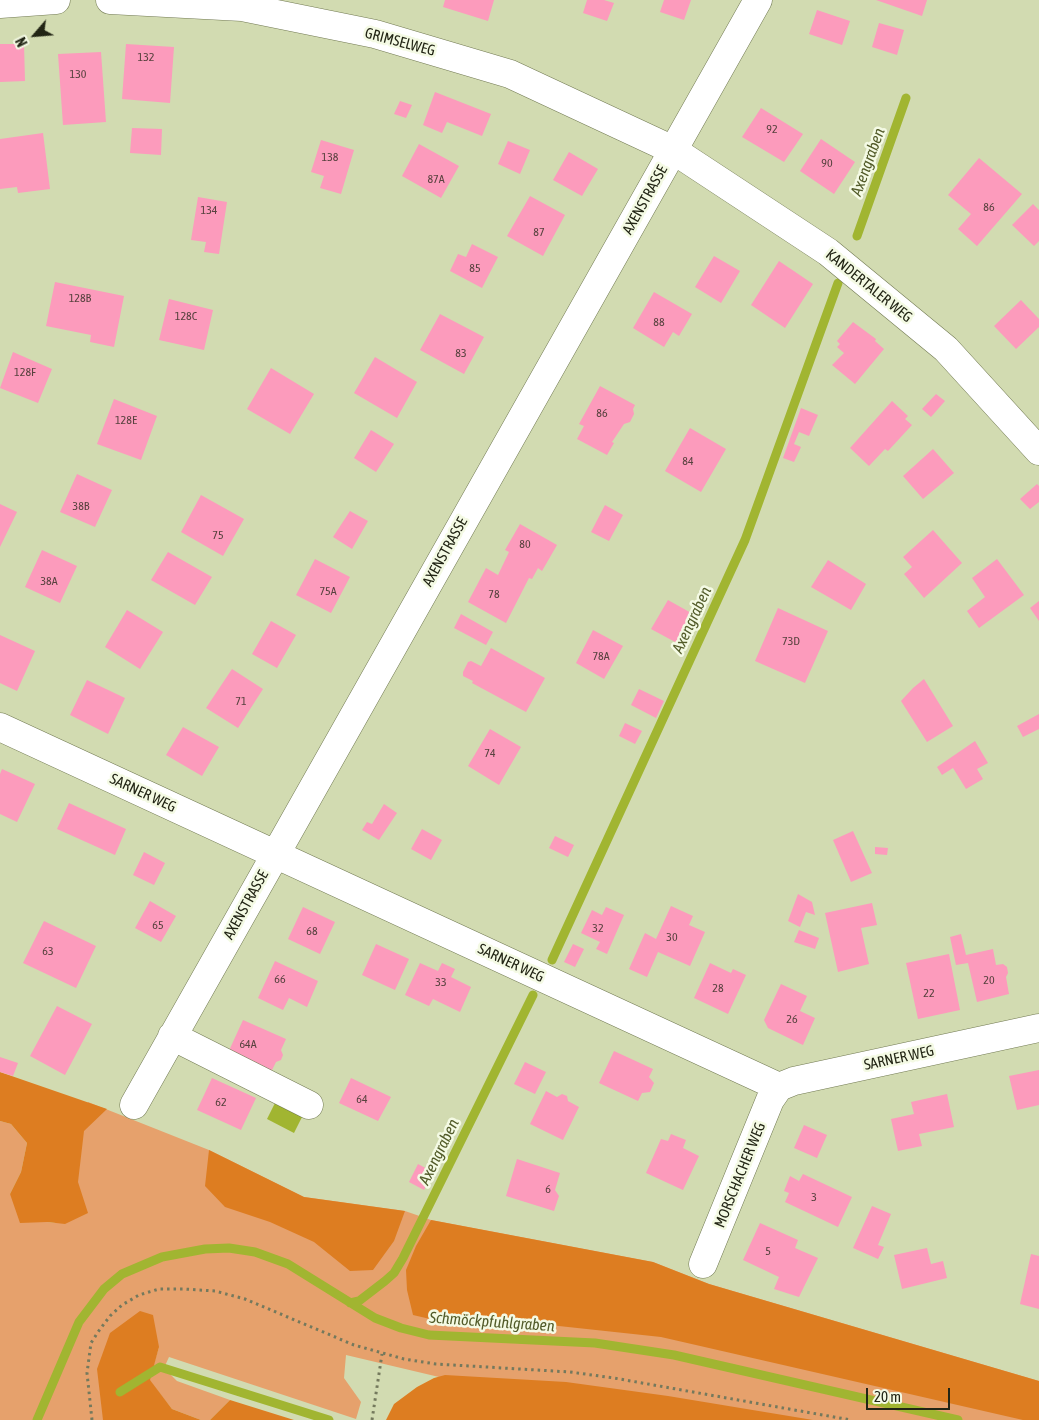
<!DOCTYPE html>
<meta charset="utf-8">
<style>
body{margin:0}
#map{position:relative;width:1039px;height:1420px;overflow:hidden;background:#d2dbb1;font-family:"Asap Condensed",sans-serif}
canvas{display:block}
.north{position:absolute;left:10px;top:10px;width:50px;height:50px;-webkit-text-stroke:4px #f4fae4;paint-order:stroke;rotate:243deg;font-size:14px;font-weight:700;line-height:20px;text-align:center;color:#222515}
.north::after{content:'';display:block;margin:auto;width:18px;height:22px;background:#222515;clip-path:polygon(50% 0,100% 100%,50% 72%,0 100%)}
.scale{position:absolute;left:866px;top:1388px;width:84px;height:22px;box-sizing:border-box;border:2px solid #222515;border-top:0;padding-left:6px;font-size:15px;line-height:18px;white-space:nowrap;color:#222515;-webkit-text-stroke:4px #f4fae4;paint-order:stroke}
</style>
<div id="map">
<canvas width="1039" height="1420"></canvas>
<div class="north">N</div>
<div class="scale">20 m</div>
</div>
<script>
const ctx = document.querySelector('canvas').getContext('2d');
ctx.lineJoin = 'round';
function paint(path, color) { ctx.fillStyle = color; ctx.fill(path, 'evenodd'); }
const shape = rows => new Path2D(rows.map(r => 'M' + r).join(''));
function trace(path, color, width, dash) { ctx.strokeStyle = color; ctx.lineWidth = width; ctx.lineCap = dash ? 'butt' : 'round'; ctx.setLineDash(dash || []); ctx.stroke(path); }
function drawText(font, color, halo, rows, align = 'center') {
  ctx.font = font + ' "Asap Condensed",sans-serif'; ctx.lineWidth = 5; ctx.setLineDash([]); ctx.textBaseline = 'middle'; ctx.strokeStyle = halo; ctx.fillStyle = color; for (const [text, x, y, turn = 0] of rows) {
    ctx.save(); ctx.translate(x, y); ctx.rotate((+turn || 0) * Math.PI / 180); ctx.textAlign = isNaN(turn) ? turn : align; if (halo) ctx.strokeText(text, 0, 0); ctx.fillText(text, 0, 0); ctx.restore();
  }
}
const green = shape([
 [88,1102,209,1150,304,1197,405,1211,431,1220,653,1262,709,1284,1039,1381,1039,1420,621,1420,346,1355,344,1378,361,1402,356,1419,169,1357,164,1368,177,1381,230,1400,210,1420,201,1420,172,1409,149,1380,159,1347,120,1420,0,1420,0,1121,11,1124,27,1143,21,1172,10,1194,47,1222,55,1223]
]);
const forest = shape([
 [0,1072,107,1109,84,1131,78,1182,88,1213,65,1224,47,1222,20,1223,10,1194,21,1172,27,1143,11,1124,0,1121],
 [209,1150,304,1197,405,1211,394,1241,373,1270,350,1271,314,1242,270,1222,225,1207,205,1186],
 [431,1220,653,1262,709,1284,1039,1381,1039,1420,1023,1420,661,1337,531,1323,447,1323,413,1315,407,1290,406,1270,416,1246],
 [140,1311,153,1315,159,1347,150,1380,172,1409,201,1420,103,1420,97,1369,110,1333],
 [445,1375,566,1382,668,1396,813,1420,386,1420,394,1404,417,1387,434,1378],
 [230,1400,294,1420,210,1420]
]);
const water = shape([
 [275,1103,302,1117,294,1133,267,1119]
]);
const stream = shape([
 [857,236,906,98],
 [552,960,745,540,838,283],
 [350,1303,359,1301,385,1281,394,1273,403,1258,533,995],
 [120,1392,160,1367,329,1420],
 [37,1420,79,1322,104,1289,122,1274,162,1257,205,1249,229,1248,255,1252,288,1264,375,1318,401,1328,429,1335,595,1343,674,1355,958,1420]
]);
const building = shape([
 [445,0,494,0,488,21,443,7],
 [587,0,604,0,614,3,607,21,583,13],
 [664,0,691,0,684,20,660,12],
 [876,0,927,0,922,16],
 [817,10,850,21,842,45,809,34],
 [879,23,904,30,897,55,872,47],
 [0,44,24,44,25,81,0,82],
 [126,44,174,47,170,103,122,99],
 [101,52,106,122,63,125,58,54],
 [435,92,491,114,482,136,447,122,442,133,423,125],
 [400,101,412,105,406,118,394,114],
 [761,108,803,134,784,162,742,137],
 [132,128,162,129,161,155,130,153],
 [43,133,50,189,18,193,17,187,0,189,0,139],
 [821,139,855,162,834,194,800,171],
 [321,140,354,150,341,194,320,188,324,176,311,172],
 [508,141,530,150,520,174,498,164],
 [419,144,459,166,441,198,402,176],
 [569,152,598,169,582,196,553,180],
 [979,158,1022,194,977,246,958,229,971,214,948,195],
 [530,196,565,215,543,256,507,236],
 [198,197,227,202,219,254,204,252,206,242,191,240],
 [1033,204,1039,210,1039,241,1034,246,1012,225],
 [472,244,498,257,482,288,450,271,458,254,466,257],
 [714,256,740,271,721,303,695,287],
 [779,261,813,284,785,328,751,305],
 [55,282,124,296,114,347,90,342,91,335,46,326],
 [654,292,692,314,679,336,673,332,664,347,633,328],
 [169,299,213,310,204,350,159,340],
 [1021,300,1039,319,1039,327,1016,349,994,326],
 [440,314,484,337,464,374,420,350],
 [853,322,876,339,875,341,884,349,855,384,832,365,844,353,837,347,840,344,837,341],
 [13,352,52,369,38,403,0,388],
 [375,357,417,382,397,418,354,393],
 [271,368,314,394,290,434,247,409],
 [600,386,635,405,633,409,634,414,630,422,624,424,612,442,614,443,607,455,577,439,584,426,579,424],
 [936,394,945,401,931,417,922,409],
 [114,399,157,416,141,460,97,444],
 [892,401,908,416,905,419,912,425,888,451,885,449,869,466,850,448],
 [801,408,818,415,809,436,799,432,794,444,801,447,794,462,783,458],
 [690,428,726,449,701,492,665,471],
 [371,430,394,444,376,472,354,458],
 [933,449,954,473,923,499,903,476],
 [77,474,112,490,95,527,60,512],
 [1037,484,1039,486,1039,502,1030,509,1020,499],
 [201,495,244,519,223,556,181,532],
 [0,504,17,512,0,547],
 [605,505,623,515,609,541,591,532],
 [350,511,368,521,352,549,333,537],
 [520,524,557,545,542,571,538,568,532,579,529,578,506,623,468,602,486,568,498,575,509,552,505,550],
 [933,530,962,563,924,598,904,574,912,567,903,557],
 [42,550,77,566,60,603,25,587],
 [168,552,212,577,195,605,151,580],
 [315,559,350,577,331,613,296,595],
 [997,559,1024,595,979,628,967,611,985,597,972,578],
 [828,560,866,584,851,610,811,587],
 [668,600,693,614,677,643,651,629],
 [1039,601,1039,621,1030,608],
 [778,608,828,631,805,683,755,661],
 [127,610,163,632,140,669,105,647],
 [461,614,493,632,486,645,454,628],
 [271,621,296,635,277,668,252,654],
 [593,630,623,646,604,679,576,663],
 [0,635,35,651,17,691,0,683],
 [491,648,545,678,526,712,472,683,473,681,463,676,463,672,468,662,471,661,481,666],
 [232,669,263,689,238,728,206,708],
 [924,679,953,726,927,742,901,701,913,688],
 [87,680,125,698,108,734,70,715],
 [639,689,664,701,656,718,631,705],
 [1039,714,1039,729,1023,737,1017,726],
 [625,723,642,731,635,744,619,736],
 [183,727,219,747,202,776,166,755],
 [490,729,521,747,499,785,468,766],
 [975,741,988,763,977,769,983,779,966,789,953,768,942,775,937,767],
 [2,769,35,784,17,822,0,814,0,774],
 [69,803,126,829,115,855,57,829],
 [384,804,397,813,379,840,362,830,367,822,372,824],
 [422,829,442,840,431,860,411,849],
 [853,831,872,873,851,882,833,840],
 [555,836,574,845,568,857,549,848],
 [875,847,888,848,887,855,875,854],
 [144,852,165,863,154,885,133,875],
 [798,894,812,902,815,915,806,912,800,927,788,921],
 [150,901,176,916,161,942,135,928],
 [872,903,877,925,861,928,869,964,838,972,825,913],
 [671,906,693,916,689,925,705,932,690,966,658,952,647,977,629,969,645,933,656,939],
 [303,907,335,922,320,954,288,939],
 [606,907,624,915,607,954,596,949,600,942,581,933,592,910,602,915],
 [44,921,96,946,76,988,23,963],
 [799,930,819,938,815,949,794,942],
 [961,934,966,955,993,949,996,965,1003,964,1007,967,1008,973,1006,977,1009,994,977,1002,968,963,956,965,950,937],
 [376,944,409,959,395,990,362,975],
 [573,944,584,949,575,967,564,962],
 [949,954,960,1010,918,1019,906,963],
 [275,961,318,981,307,1007,289,998,283,1010,258,998],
 [420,963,438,971,442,963,455,969,451,977,471,987,460,1012,433,999,429,1006,405,995],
 [710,963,731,973,733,969,746,975,728,1014,694,998],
 [781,984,807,996,800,1011,815,1018,803,1045,768,1028,764,1020],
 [57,1006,92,1024,65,1075,30,1056],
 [243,1020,286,1039,281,1050,283,1055,281,1060,276,1062,270,1074,227,1055],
 [614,1051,653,1069,649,1077,654,1083,650,1092,642,1093,638,1101,599,1083],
 [0,1057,18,1063,13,1076,0,1072],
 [525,1062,546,1072,535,1094,514,1084],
 [1039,1070,1039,1105,1017,1110,1009,1076],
 [212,1078,256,1098,241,1130,197,1110],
 [351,1078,391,1097,378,1121,339,1103],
 [546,1091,557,1097,562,1094,567,1096,568,1101,579,1107,563,1140,530,1124],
 [947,1094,954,1127,919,1134,922,1146,898,1151,891,1119,914,1114,911,1102],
 [804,1125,827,1135,817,1158,794,1148],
 [671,1134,686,1140,683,1148,699,1156,683,1190,646,1173,661,1139,668,1141],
 [517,1159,560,1173,555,1190,559,1196,554,1211,506,1196],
 [418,1164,433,1172,424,1190,409,1182],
 [803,1174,852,1197,838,1227,785,1202,789,1193,784,1191,790,1176,799,1181],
 [872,1206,891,1214,878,1245,884,1247,878,1259,853,1248],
 [760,1223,798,1240,795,1248,818,1258,799,1297,774,1289,779,1277,743,1260],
 [927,1248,931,1264,943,1261,947,1278,902,1289,894,1255],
 [1031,1254,1039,1256,1039,1309,1020,1304]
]);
const path = shape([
 [92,1420,87,1373,91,1343,98,1332,110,1316,122,1305,139,1295,159,1289,184,1289,215,1291,245,1299,354,1345,404,1359,436,1364,570,1372,614,1378,851,1420],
 [372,1420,382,1354]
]);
const minor = shape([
 [110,0,242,7,375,34,510,74,673,150,828,252,946,349,1039,451],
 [0,4,56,0],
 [0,727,779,1087],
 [172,1036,309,1105],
 [134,1105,758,0],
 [703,1264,770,1100,779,1087,794,1081,1039,1028]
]);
const numberNames = [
 ["132",146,57],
 ["130",78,74],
 ["92",772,129],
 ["138",330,157],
 ["90",827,163],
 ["87A",436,179],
 ["86",989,207],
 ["134",209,210],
 ["87",539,232],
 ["85",475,268],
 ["128B",80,298],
 ["128C",186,316],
 ["88",659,322],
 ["83",461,353],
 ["128F",25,372],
 ["86",602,413],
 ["128E",126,420],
 ["84",688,461],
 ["38B",81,506],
 ["75",218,535],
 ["80",525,544],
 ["38A",49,581],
 ["75A",328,591],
 ["78",494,594],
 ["73D",791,641],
 ["78A",601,656],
 ["71",241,701],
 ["74",490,753],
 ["65",158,925],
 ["32",598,928],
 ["68",312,931],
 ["30",672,937],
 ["63",48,951],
 ["66",280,979],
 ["20",989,980],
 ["33",441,982],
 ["28",718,988],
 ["22",929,993],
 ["26",792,1019],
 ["64A",248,1044],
 ["64",362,1099],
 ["62",221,1102],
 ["6",548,1189],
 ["3",814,1197],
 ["5",768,1251]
];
const streetNames = [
 ["GRIMSELWEG",400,42,15],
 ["AXENSTRASSE",645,200,-61],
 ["KANDERTALER WEG",869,286,39],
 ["AXENSTRASSE",445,552,-61],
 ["SARNER WEG",143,793,25],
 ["AXENSTRASSE",246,905,-61],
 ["SARNER WEG",511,963,25],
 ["SARNER WEG",899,1058,-12],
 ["MORSCHACHER WEG",740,1175,-68]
];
const waterNames = [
 ["Axengraben",868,162,-70],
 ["Axengraben",692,620,-65],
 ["Axengraben",439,1152,-64],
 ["Schmöckpfuhlgraben",492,1322,4]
];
paint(green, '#e6a16c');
paint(forest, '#dd7d21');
paint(water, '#a1b531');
trace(stream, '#a1b531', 9);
paint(building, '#fc9bbc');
trace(minor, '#727a53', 29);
trace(path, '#74795d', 3, [2.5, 4]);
trace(minor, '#fff', 28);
drawText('12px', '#58423f', null, numberNames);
drawText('15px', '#222515', '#f4fae4', streetNames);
drawText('italic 16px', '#525b29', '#f4fae4', waterNames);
</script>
